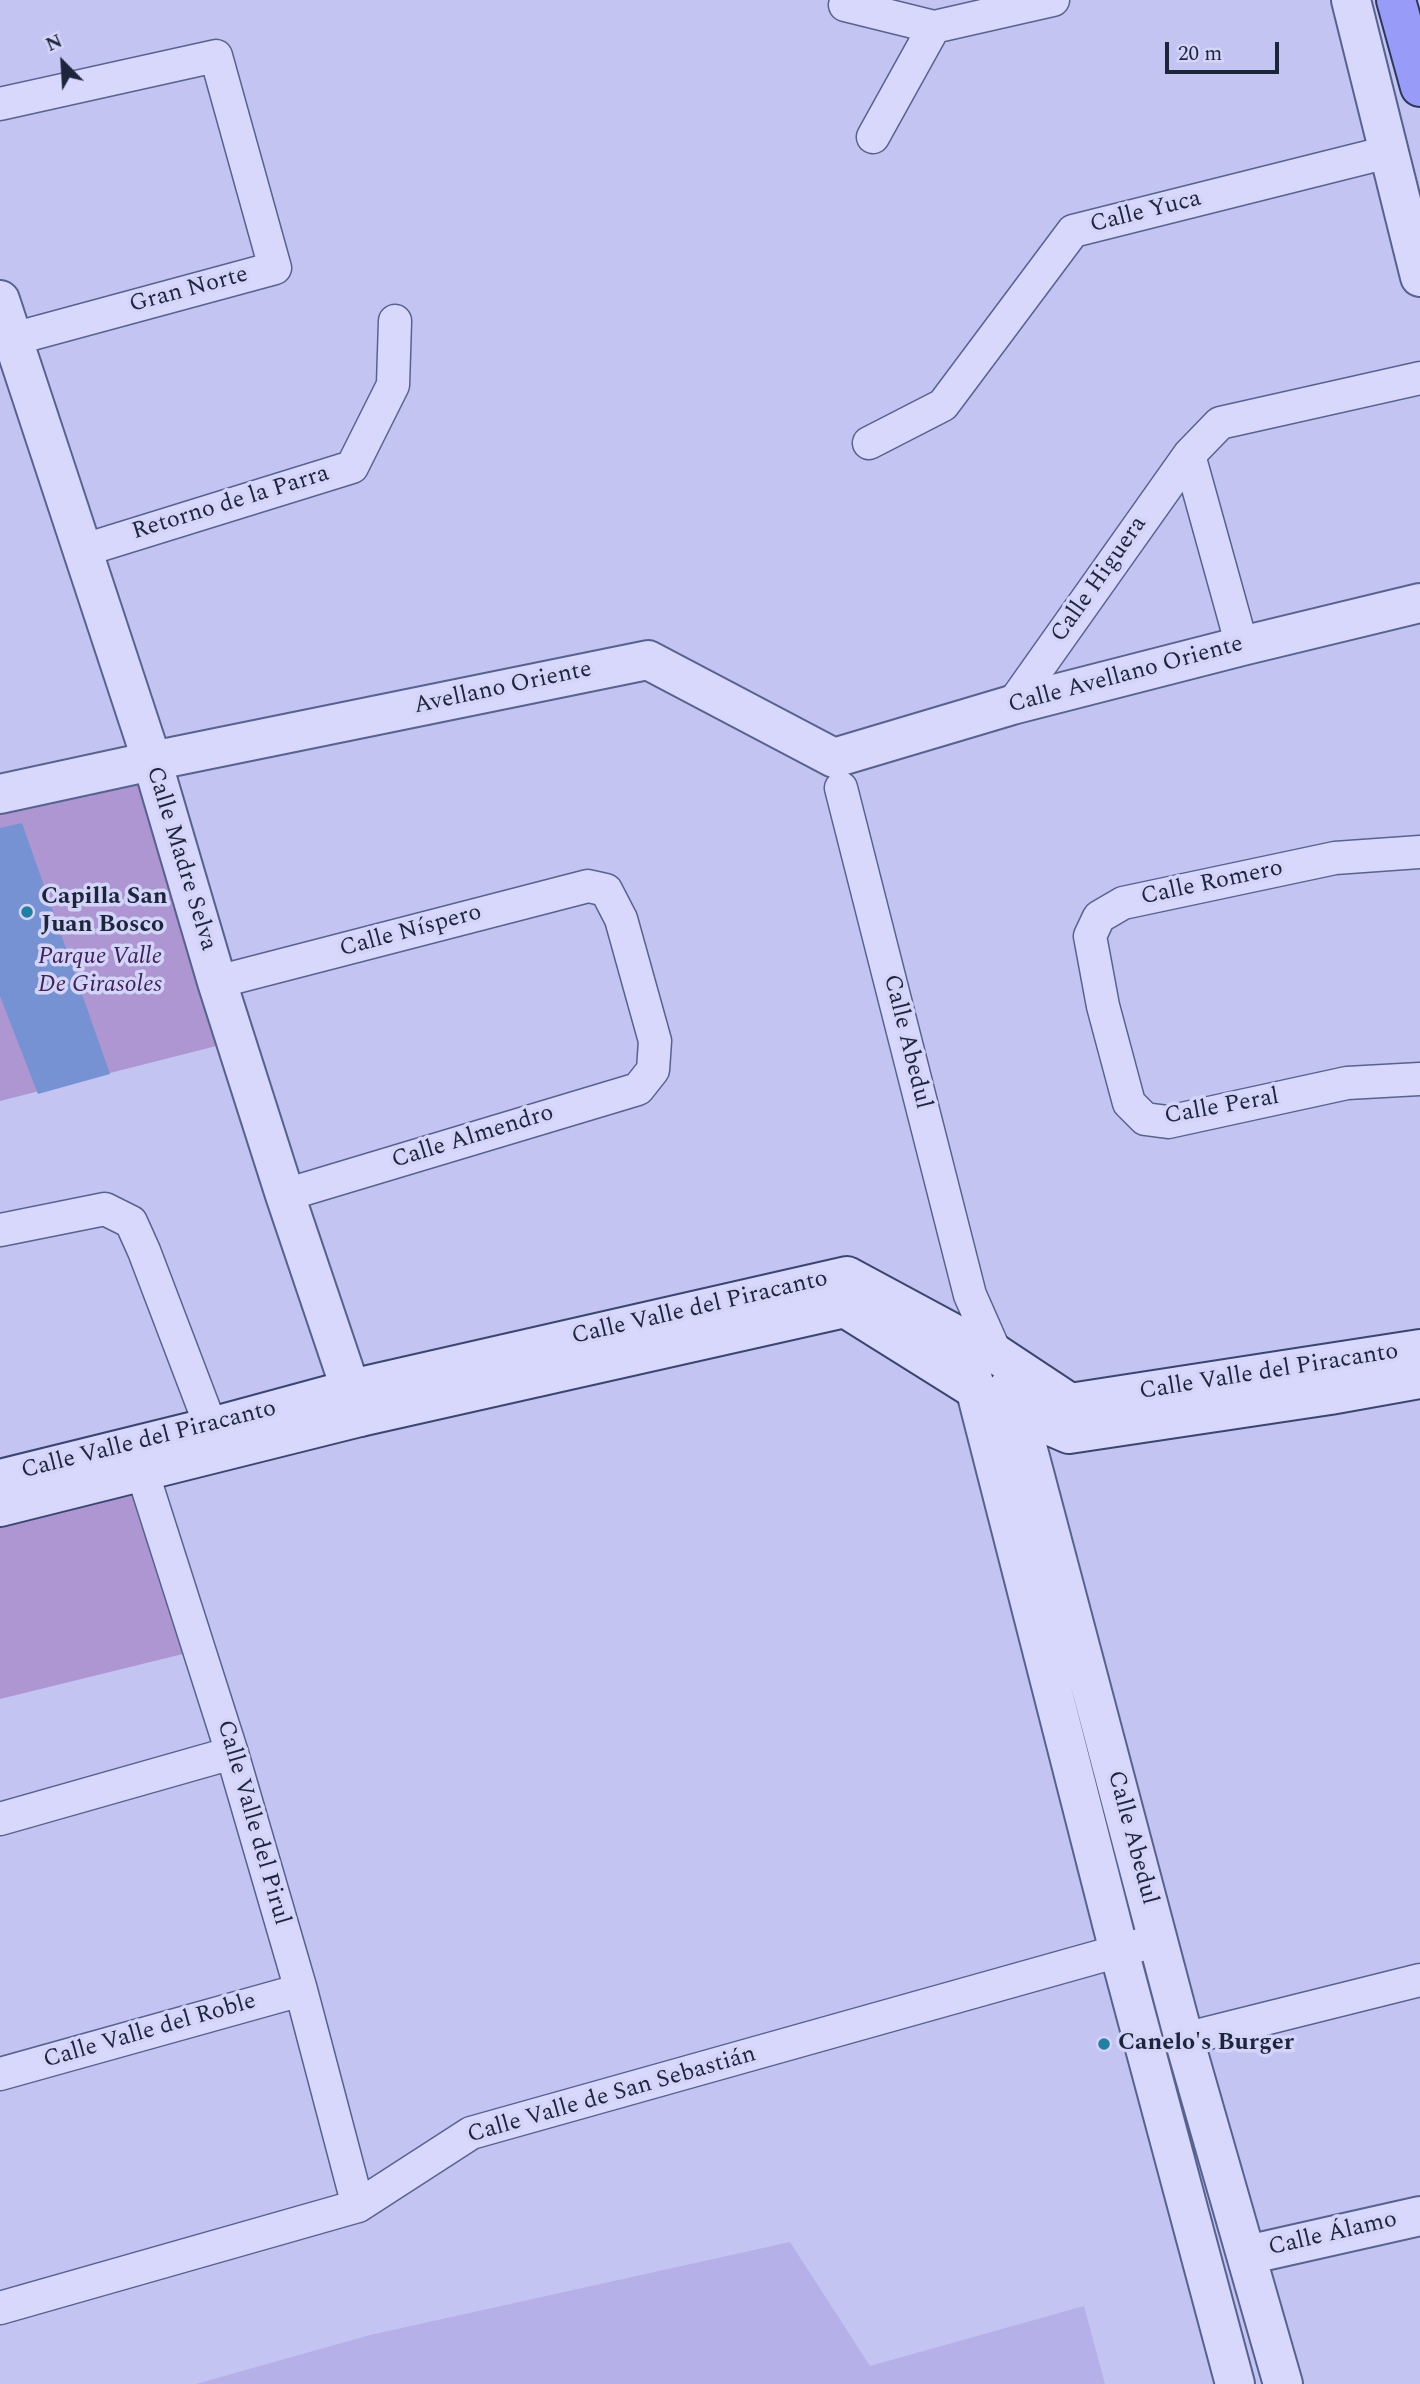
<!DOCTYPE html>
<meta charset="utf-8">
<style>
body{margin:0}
#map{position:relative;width:1420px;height:2384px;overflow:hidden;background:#c3c4f2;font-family:Spectral,serif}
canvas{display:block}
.north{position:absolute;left:28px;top:28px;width:70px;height:70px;-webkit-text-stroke:5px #d3d4f8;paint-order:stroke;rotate:336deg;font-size:19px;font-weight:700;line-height:28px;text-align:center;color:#1d253d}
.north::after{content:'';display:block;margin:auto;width:24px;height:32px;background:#1d253d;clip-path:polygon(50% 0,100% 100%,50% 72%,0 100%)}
.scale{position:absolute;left:1165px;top:42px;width:114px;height:32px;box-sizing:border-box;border:4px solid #1d253d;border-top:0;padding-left:9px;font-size:21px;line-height:24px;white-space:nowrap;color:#1d253d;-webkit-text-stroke:5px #d3d4f8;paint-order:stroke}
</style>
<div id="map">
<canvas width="1420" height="2384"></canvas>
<div class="north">N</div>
<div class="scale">20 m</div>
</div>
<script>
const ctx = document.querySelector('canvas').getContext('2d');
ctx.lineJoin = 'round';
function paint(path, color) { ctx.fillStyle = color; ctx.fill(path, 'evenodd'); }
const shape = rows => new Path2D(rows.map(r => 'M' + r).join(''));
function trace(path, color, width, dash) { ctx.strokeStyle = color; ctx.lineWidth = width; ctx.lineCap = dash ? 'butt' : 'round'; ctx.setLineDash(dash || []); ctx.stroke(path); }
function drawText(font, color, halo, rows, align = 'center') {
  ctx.font = font + ' Spectral,serif'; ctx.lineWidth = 7; ctx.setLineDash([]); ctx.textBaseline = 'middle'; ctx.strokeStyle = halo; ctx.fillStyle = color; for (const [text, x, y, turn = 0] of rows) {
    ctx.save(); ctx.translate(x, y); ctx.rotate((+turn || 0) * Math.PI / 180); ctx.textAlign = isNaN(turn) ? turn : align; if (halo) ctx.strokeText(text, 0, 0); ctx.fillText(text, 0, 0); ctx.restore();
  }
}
const farmland = shape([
 [790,2242,870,2366,1084,2306,1105,2384,196,2384,370,2335]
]);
const green = shape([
 [143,772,228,1043,0,1101,0,804],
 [147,1487,199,1650,0,1699,0,1527]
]);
const building = shape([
 [22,823,110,1074,38,1094,0,996,0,828]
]);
const minor = shape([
 [845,5,934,27,1053,0],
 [0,104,216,56,275,268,13,339],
 [873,137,934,27],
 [869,443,943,405,1073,231,1388,152],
 [1189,455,1242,646],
 [81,551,352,467,393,385,395,321],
 [1012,705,1189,455,1220,423,1420,378],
 [841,788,970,1295,996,1354],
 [1420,852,1335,858,1123,903,1099,917,1090,936,1103,1006,1129,1103,1145,1119,1168,1122,1347,1083,1420,1079],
 [217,982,588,886,606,890,621,919,655,1041,653,1070,638,1089,285,1195],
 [0,1230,105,1209,131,1222,144,1251,211,1427,218,1449],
 [138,1449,142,1471,232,1753,301,1990,358,2206],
 [0,1819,232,1753],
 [1184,2039,1420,1980],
 [0,2074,301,1990],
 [0,2308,358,2206,471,2133,1158,1940]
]);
const tertiary = shape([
 [1351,0,1420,277],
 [0,300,152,761,217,982,285,1195,360,1417],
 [0,794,152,761,648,660,834,758,1012,705,1242,646,1420,603],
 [969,1364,1119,1951,1235,2384],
 [1009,1387,1018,1412,1184,2039,1283,2384],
 [1247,2255,1420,2216]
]);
const secondary = shape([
 [0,1479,211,1427,351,1389,847,1276,962,1338,996,1354,1070,1403,1420,1349],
 [0,1507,360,1417,845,1308,976,1390,1018,1412,1069,1434,1330,1395,1420,1379]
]);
const primary = shape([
 [1396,0,1420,87]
]);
const markers = [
 [27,912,7,"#237fa2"],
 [1104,2044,7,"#237fa2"]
];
const streetNames = [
 ["Calle Yuca",1146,213,-14],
 ["Gran Norte",189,291,-15],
 ["Retorno de la Parra",231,504,-17],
 ["Calle Higuera",1100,580,-55],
 ["Calle Avellano Oriente",1126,676,-15],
 ["Avellano Oriente",503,689,-12],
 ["Calle Madre Selva",180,859,73],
 ["Calle Romero",1212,884,-12],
 ["Calle Níspero",411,932,-15],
 ["Calle Abedul",906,1042,76],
 ["Calle Peral",1222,1108,-10],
 ["Calle Almendro",473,1138,-17],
 ["Calle Valle del Piracanto",700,1309,-13],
 ["Calle Valle del Piracanto",1269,1373,-9],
 ["Calle Valle del Piracanto",149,1441,-14],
 ["Calle Valle del Pirul",252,1823,74],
 ["Calle Abedul",1131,1838,75],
 ["Calle Valle del Roble",150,2032,-16],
 ["Calle Valle de San Sebastián",612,2096,-16],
 ["Calle Álamo",1333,2235,-13]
];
const poiNames = [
 ["Capilla San",41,898],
 ["Juan Bosco",41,926],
 ["Canelo's Burger",1118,2044]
];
const parkNames = [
 ["Parque Valle",100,958],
 ["De Girasoles",100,986]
];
paint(farmland, '#b6b0e8');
paint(green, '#ad96d1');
paint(building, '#7692d3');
trace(minor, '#58628e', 35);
trace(tertiary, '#58628e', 42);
trace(secondary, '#3b4670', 42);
trace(primary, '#2c385b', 42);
trace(minor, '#d7d8fc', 32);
trace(tertiary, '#d7d8fc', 38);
trace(secondary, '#d7d8fc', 38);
trace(primary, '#989bf8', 38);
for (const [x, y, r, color] of markers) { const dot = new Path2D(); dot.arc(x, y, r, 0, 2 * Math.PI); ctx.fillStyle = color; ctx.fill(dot); trace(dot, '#d3d4f8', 2.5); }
drawText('24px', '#1d253d', '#d3d4f8', streetNames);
drawText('bold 24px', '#1d253d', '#d3d4f8', poiNames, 'left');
drawText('italic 24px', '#40225b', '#d3d4f8', parkNames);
</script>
